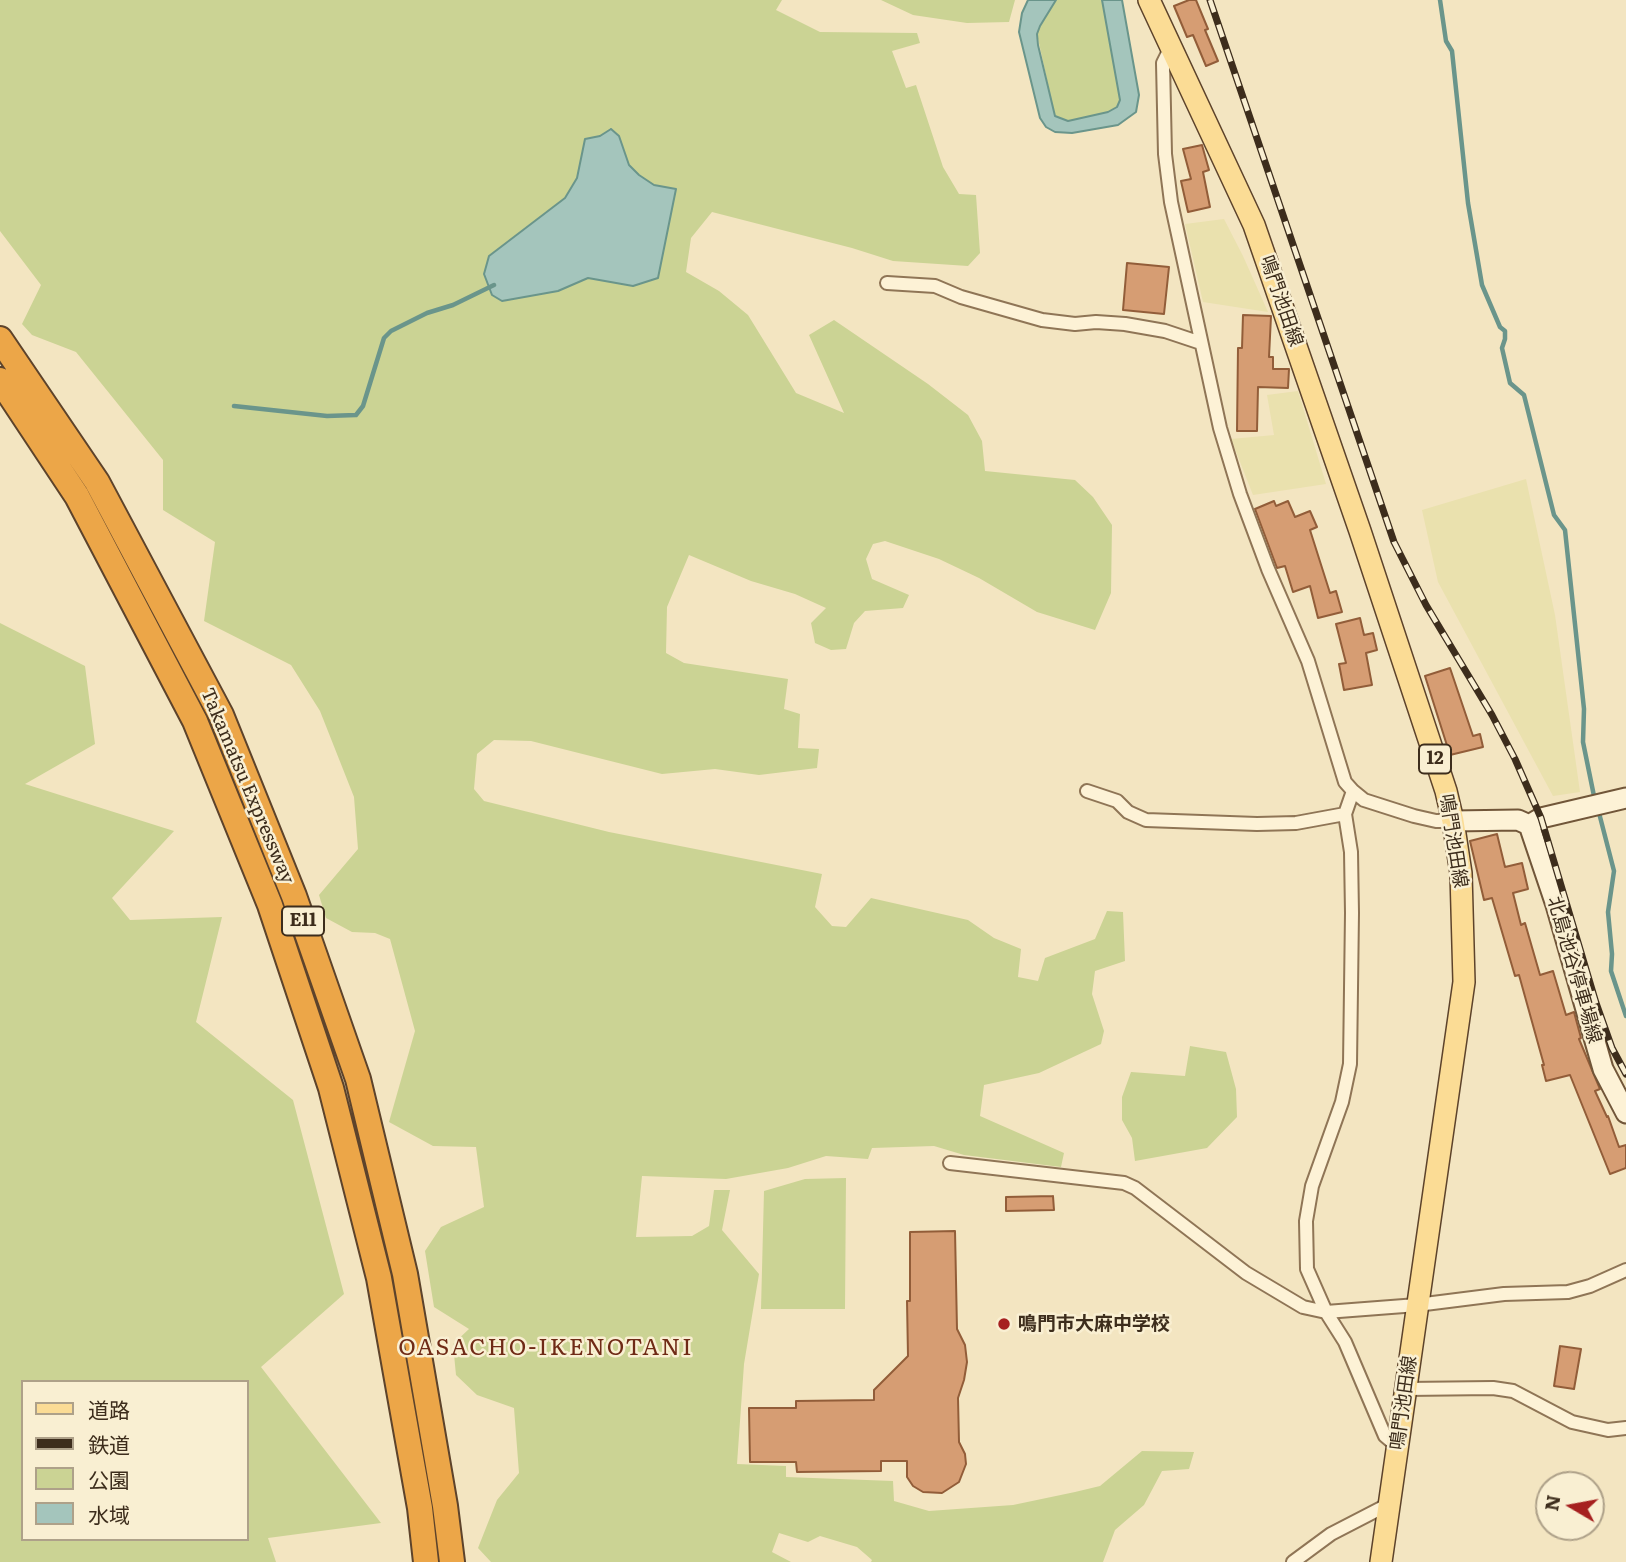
<!DOCTYPE html>
<meta charset="utf-8">
<style>
body{margin:0}
#map{position:relative;width:1626px;height:1562px;overflow:hidden;background:#f3e5c1;font-family:Literata,"Noto Sans JP",serif}
canvas{display:block}
.legend{position:absolute;left:21px;top:1380px;width:228px;height:161px;box-sizing:border-box;background:#f9efd2;border:2px solid #aea189;margin:0;padding:9px 12px;list-style:none;font-size:21px;color:#3d2d1c}
.legend li{display:flex;align-items:center;gap:14px;height:35px}
.legend b{width:35px;border:2px solid #aea189}
.north{position:absolute;left:1535px;top:1471px;width:70px;height:70px;box-sizing:border-box;background:#f9efd2;border:2px solid #aea189;border-radius:50%;rotate:280deg;font-size:19px;font-weight:700;line-height:28px;text-align:center;color:#3d2d1c}
.north::after{content:'';display:block;margin:auto;width:24px;height:32px;background:#a6201f;clip-path:polygon(50% 0,100% 100%,50% 72%,0 100%)}
</style>
<div id="map">
<canvas width="1626" height="1562"></canvas>
<ul class="legend">
<li><b style="height:9px;background:#fbdc95"></b>道路</li>
<li><b style="height:9px;background:#3d2d1c"></b>鉄道</li>
<li><b style="height:19px;background:#cbd394"></b>公園</li>
<li><b style="height:19px;background:#a4c5bc"></b>水域</li>
</ul>
<div class="north">N</div>
</div>
<script>
const ctx = document.querySelector('canvas').getContext('2d');
ctx.lineJoin = 'round';
function paint(path, color) { ctx.fillStyle = color; ctx.fill(path, 'evenodd'); }
const shape = rows => new Path2D(rows.map(r => 'M' + r).join(''));
function trace(path, color, width, dash) { ctx.strokeStyle = color; ctx.lineWidth = width; ctx.lineCap = dash ? 'butt' : 'round'; ctx.setLineDash(dash || []); ctx.stroke(path); }
function drawText(font, color, halo, rows, align = 'center') {
  ctx.font = font + ' Literata,"Noto Sans JP",serif'; ctx.lineWidth = 5; ctx.setLineDash([]); ctx.textBaseline = 'middle'; ctx.strokeStyle = halo; ctx.fillStyle = color; for (const [text, x, y, turn = 0] of rows) {
    ctx.save(); ctx.translate(x, y); ctx.rotate((+turn || 0) * Math.PI / 180); ctx.textAlign = isNaN(turn) ? turn : align; if (halo) ctx.strokeText(text, 0, 0); ctx.fillText(text, 0, 0); ctx.restore();
  }
}
const farmland = shape([
 [1224,219,1243,256,1268,312,1203,302,1185,224],
 [1298,391,1326,484,1253,495,1231,439,1274,435,1267,395],
 [1526,479,1555,615,1580,792,1553,796,1438,582,1422,510]
]);
const green = shape([
 [0,0,782,0,776,10,820,32,917,33,920,43,892,51,906,88,916,85,943,167,959,194,976,195,980,253,968,266,893,261,852,248,712,212,691,238,686,272,719,291,748,315,796,393,844,413,809,335,834,320,928,384,968,415,982,441,985,471,1075,480,1093,497,1112,525,1111,593,1095,630,1037,612,979,578,939,559,885,541,873,544,866,559,872,579,909,595,903,608,865,611,854,623,846,649,831,650,815,643,811,623,826,608,795,594,751,581,689,555,667,607,666,653,684,663,788,679,784,709,800,714,798,748,819,749,817,768,759,775,715,769,662,774,531,741,494,740,477,754,474,789,484,801,609,832,822,874,815,907,832,926,846,927,871,898,968,920,994,938,1021,949,1018,977,1038,981,1045,958,1095,939,1107,911,1123,912,1125,961,1095,971,1092,994,1104,1031,1101,1044,1039,1073,984,1085,980,1116,1064,1153,1061,1167,964,1155,934,1146,872,1148,868,1159,826,1156,788,1168,726,1179,642,1176,636,1237,692,1236,709,1226,714,1190,730,1190,722,1230,759,1274,744,1364,737,1464,786,1466,786,1477,893,1481,894,1501,929,1511,1013,1505,1075,1492,1100,1486,1142,1451,1194,1452,1189,1469,1162,1471,1144,1505,1115,1530,1103,1562,871,1562,872,1560,857,1547,820,1536,808,1542,779,1533,772,1552,791,1562,491,1562,478,1548,497,1500,519,1473,514,1408,477,1395,456,1375,453,1344,469,1329,434,1307,425,1251,441,1227,484,1207,476,1147,433,1146,389,1122,415,1031,390,939,375,933,352,932,326,918,319,895,358,849,354,797,320,711,291,665,204,621,215,542,163,510,163,460,76,352,32,335,22,324,41,285,0,231],
 [600,136,619,136,629,165,639,175,654,185,658,278,633,286,588,278,558,291,489,256,565,198,577,178,586,139],
 [881,0,1015,0,1009,22,967,23,913,15],
 [1056,0,1102,0,1120,100,1117,107,1108,112,1068,121,1055,117,1037,34,1040,26],
 [0,623,85,666,95,744,25,784,174,831,112,898,130,920,222,917,196,1022,293,1100,344,1294,261,1367,381,1523,268,1538,276,1562,0,1562],
 [23,1382,247,1382,247,1539,23,1539],
 [1190,1046,1226,1052,1236,1089,1237,1117,1207,1148,1135,1161,1132,1138,1122,1120,1122,1097,1131,1072,1185,1076],
 [846,1178,845,1309,761,1309,764,1191,805,1179]
]);
const water = shape([
 [1028,0,1056,0,1040,26,1037,34,1038,45,1055,116,1068,121,1108,112,1117,107,1120,100,1102,0,1122,0,1139,95,1136,112,1118,125,1072,133,1055,132,1046,127,1040,118,1019,32,1022,13,1028,0],
 [611,129,619,136,629,165,639,175,654,185,676,189,658,278,633,286,588,278,558,291,502,301,492,295,484,274,489,256,565,198,577,178,585,139,600,136,611,129]
]);
const stream = shape([
 [1440,0,1446,41,1452,51,1468,203,1482,285,1500,327,1505,331,1505,339,1502,348,1510,383,1524,395,1554,515,1565,530,1584,709,1583,742,1595,801],
 [234,406,327,416,356,415,363,406,384,338,391,331,427,313,453,305,494,285],
 [1598,809,1614,871,1608,912,1612,954,1611,971,1626,1016]
]);
const building = shape([
 [1189,0,1196,0,1208,29,1205,30,1218,61,1206,66,1193,35,1187,37,1174,6,1189,0],
 [1202,145,1209,170,1203,172,1210,207,1188,212,1181,181,1191,179,1183,149,1202,145],
 [1127,263,1169,267,1164,314,1123,310,1127,263],
 [1243,315,1271,316,1269,357,1273,357,1273,369,1289,369,1288,388,1258,387,1257,431,1237,431,1238,348,1242,348,1243,315],
 [1274,501,1276,506,1288,501,1295,517,1310,511,1317,527,1310,530,1330,593,1336,591,1342,612,1318,618,1310,586,1293,592,1285,566,1277,568,1255,509,1274,501],
 [1360,618,1364,635,1373,633,1377,650,1366,653,1372,685,1344,690,1339,664,1346,663,1336,624,1360,618],
 [1450,668,1473,736,1480,734,1483,747,1450,755,1425,676,1450,668],
 [1497,834,1505,867,1522,863,1528,889,1513,893,1521,925,1525,923,1540,975,1553,971,1566,1015,1574,1012,1581,1038,1579,1039,1600,1089,1595,1091,1607,1117,1608,1116,1619,1147,1626,1145,1626,1168,1610,1174,1570,1075,1546,1081,1542,1065,1544,1065,1519,975,1515,976,1492,898,1484,900,1470,841,1497,834],
 [1053,1196,1054,1210,1006,1211,1006,1197,1053,1196],
 [955,1231,957,1329,965,1345,967,1362,964,1380,958,1398,959,1442,965,1454,966,1464,959,1482,942,1493,923,1492,913,1486,907,1477,907,1461,881,1461,881,1471,797,1472,796,1462,750,1462,749,1408,796,1408,796,1401,874,1400,874,1390,908,1356,907,1301,910,1301,910,1232,955,1231],
 [1560,1346,1581,1349,1574,1389,1554,1386,1560,1346]
]);
const street = shape([
 [1171,47,1163,63,1165,154,1171,202,1220,428,1240,494,1268,569,1308,661,1345,782,1353,791,1364,800,1414,816,1436,821,1453,821],
 [887,283,935,286,961,297,1042,320,1075,324,1096,322,1125,324,1165,331,1201,343],
 [1087,791,1117,801,1128,812,1146,820,1257,824,1296,823,1345,814],
 [1353,791,1345,814,1351,852,1352,913,1350,1064,1342,1102,1312,1186,1306,1221,1307,1269,1326,1312,1345,1342,1385,1436,1398,1447],
 [950,1163,1124,1183,1135,1188,1246,1273,1303,1307,1326,1312,1417,1305,1504,1294,1568,1292,1590,1286,1626,1270],
 [1406,1389,1493,1388,1513,1391,1572,1422,1608,1430,1626,1428],
 [1293,1562,1331,1534,1391,1503]
]);
const secondary = shape([
 [1453,821,1518,820,1529,825,1556,905,1603,1069,1626,1113],
 [1529,825,1541,818,1626,798]
]);
const primary = shape([
 [1149,0,1254,225,1360,531,1446,791,1453,821,1461,873,1464,982,1381,1562]
]);
const highway = shape([
 [0,339,97,482,221,715,294,896,358,1079,405,1274,445,1506,452,1562],
 [0,380,77,496,195,721,270,905,331,1088,379,1278,420,1508,426,1562]
]);
const rail = shape([
 [1210,0,1394,542,1426,605,1492,715,1515,759,1541,818,1596,1003,1612,1048,1626,1074]
]);
const markers = [
 [1004,1324,7,"#a6201f"]
];
const shields = [
 [1435,759,32],
 [303,921,42]
];
const shieldNames = [
 ["12",1435,759],
 ["E11",303,921]
];
const streetNames = [
 ["鳴門池田線",1281,301,71],
 ["Takamatsu Expressway",247,786,67],
 ["鳴門池田線",1453,841,81],
 ["北島池谷停車場線",1574,970,74],
 ["鳴門池田線",1404,1403,-82]
];
const poiNames = [
 ["鳴門市大麻中学校",1018,1324]
];
const quarterNames = [
 ["OASACHO-IKENOTANI",546,1348]
];
paint(farmland, '#eae1ae');
paint(green, '#cbd394');
paint(water, '#a4c5bc');
trace(water, '#6a958b', 2);
trace(stream, '#6a958b', 4.5);
paint(building, '#d69d73');
trace(building, '#925d39', 2);
trace(street, '#8f7556', 16);
trace(secondary, '#715639', 23);
trace(primary, '#5d432b', 24);
trace(highway, '#5d432b', 28);
trace(street, '#fdf2d6', 12);
trace(secondary, '#fdf2d6', 19);
trace(primary, '#fbdc95', 21);
trace(highway, '#eca648', 24);
trace(rail, '#3d2d1c', 7);
trace(rail, '#f9efd2', 4.5, [13]);
for (const [x, y, r, color] of markers) { const dot = new Path2D(); dot.arc(x, y, r, 0, 2 * Math.PI); ctx.fillStyle = color; ctx.fill(dot); trace(dot, '#f9efd2', 2.5); }
for (const [x, y, w] of shields) { const box = new Path2D(); box.roundRect(x - w / 2, y - 14.5, w, 29, 5); ctx.fillStyle = '#f9efd2'; ctx.fill(box); trace(box, '#3d2d1c', 2); }
drawText('bold 18px', '#3d2d1c', null, shieldNames);
drawText('19px', '#3d2d1c', '#f9efd2', streetNames);
drawText('bold 19px', '#3d2d1c', '#f9efd2', poiNames, 'left');
ctx.letterSpacing = '2px';
drawText('23px', '#6f2a16', '#f9efd2', quarterNames);
ctx.letterSpacing = '0px';
</script>
